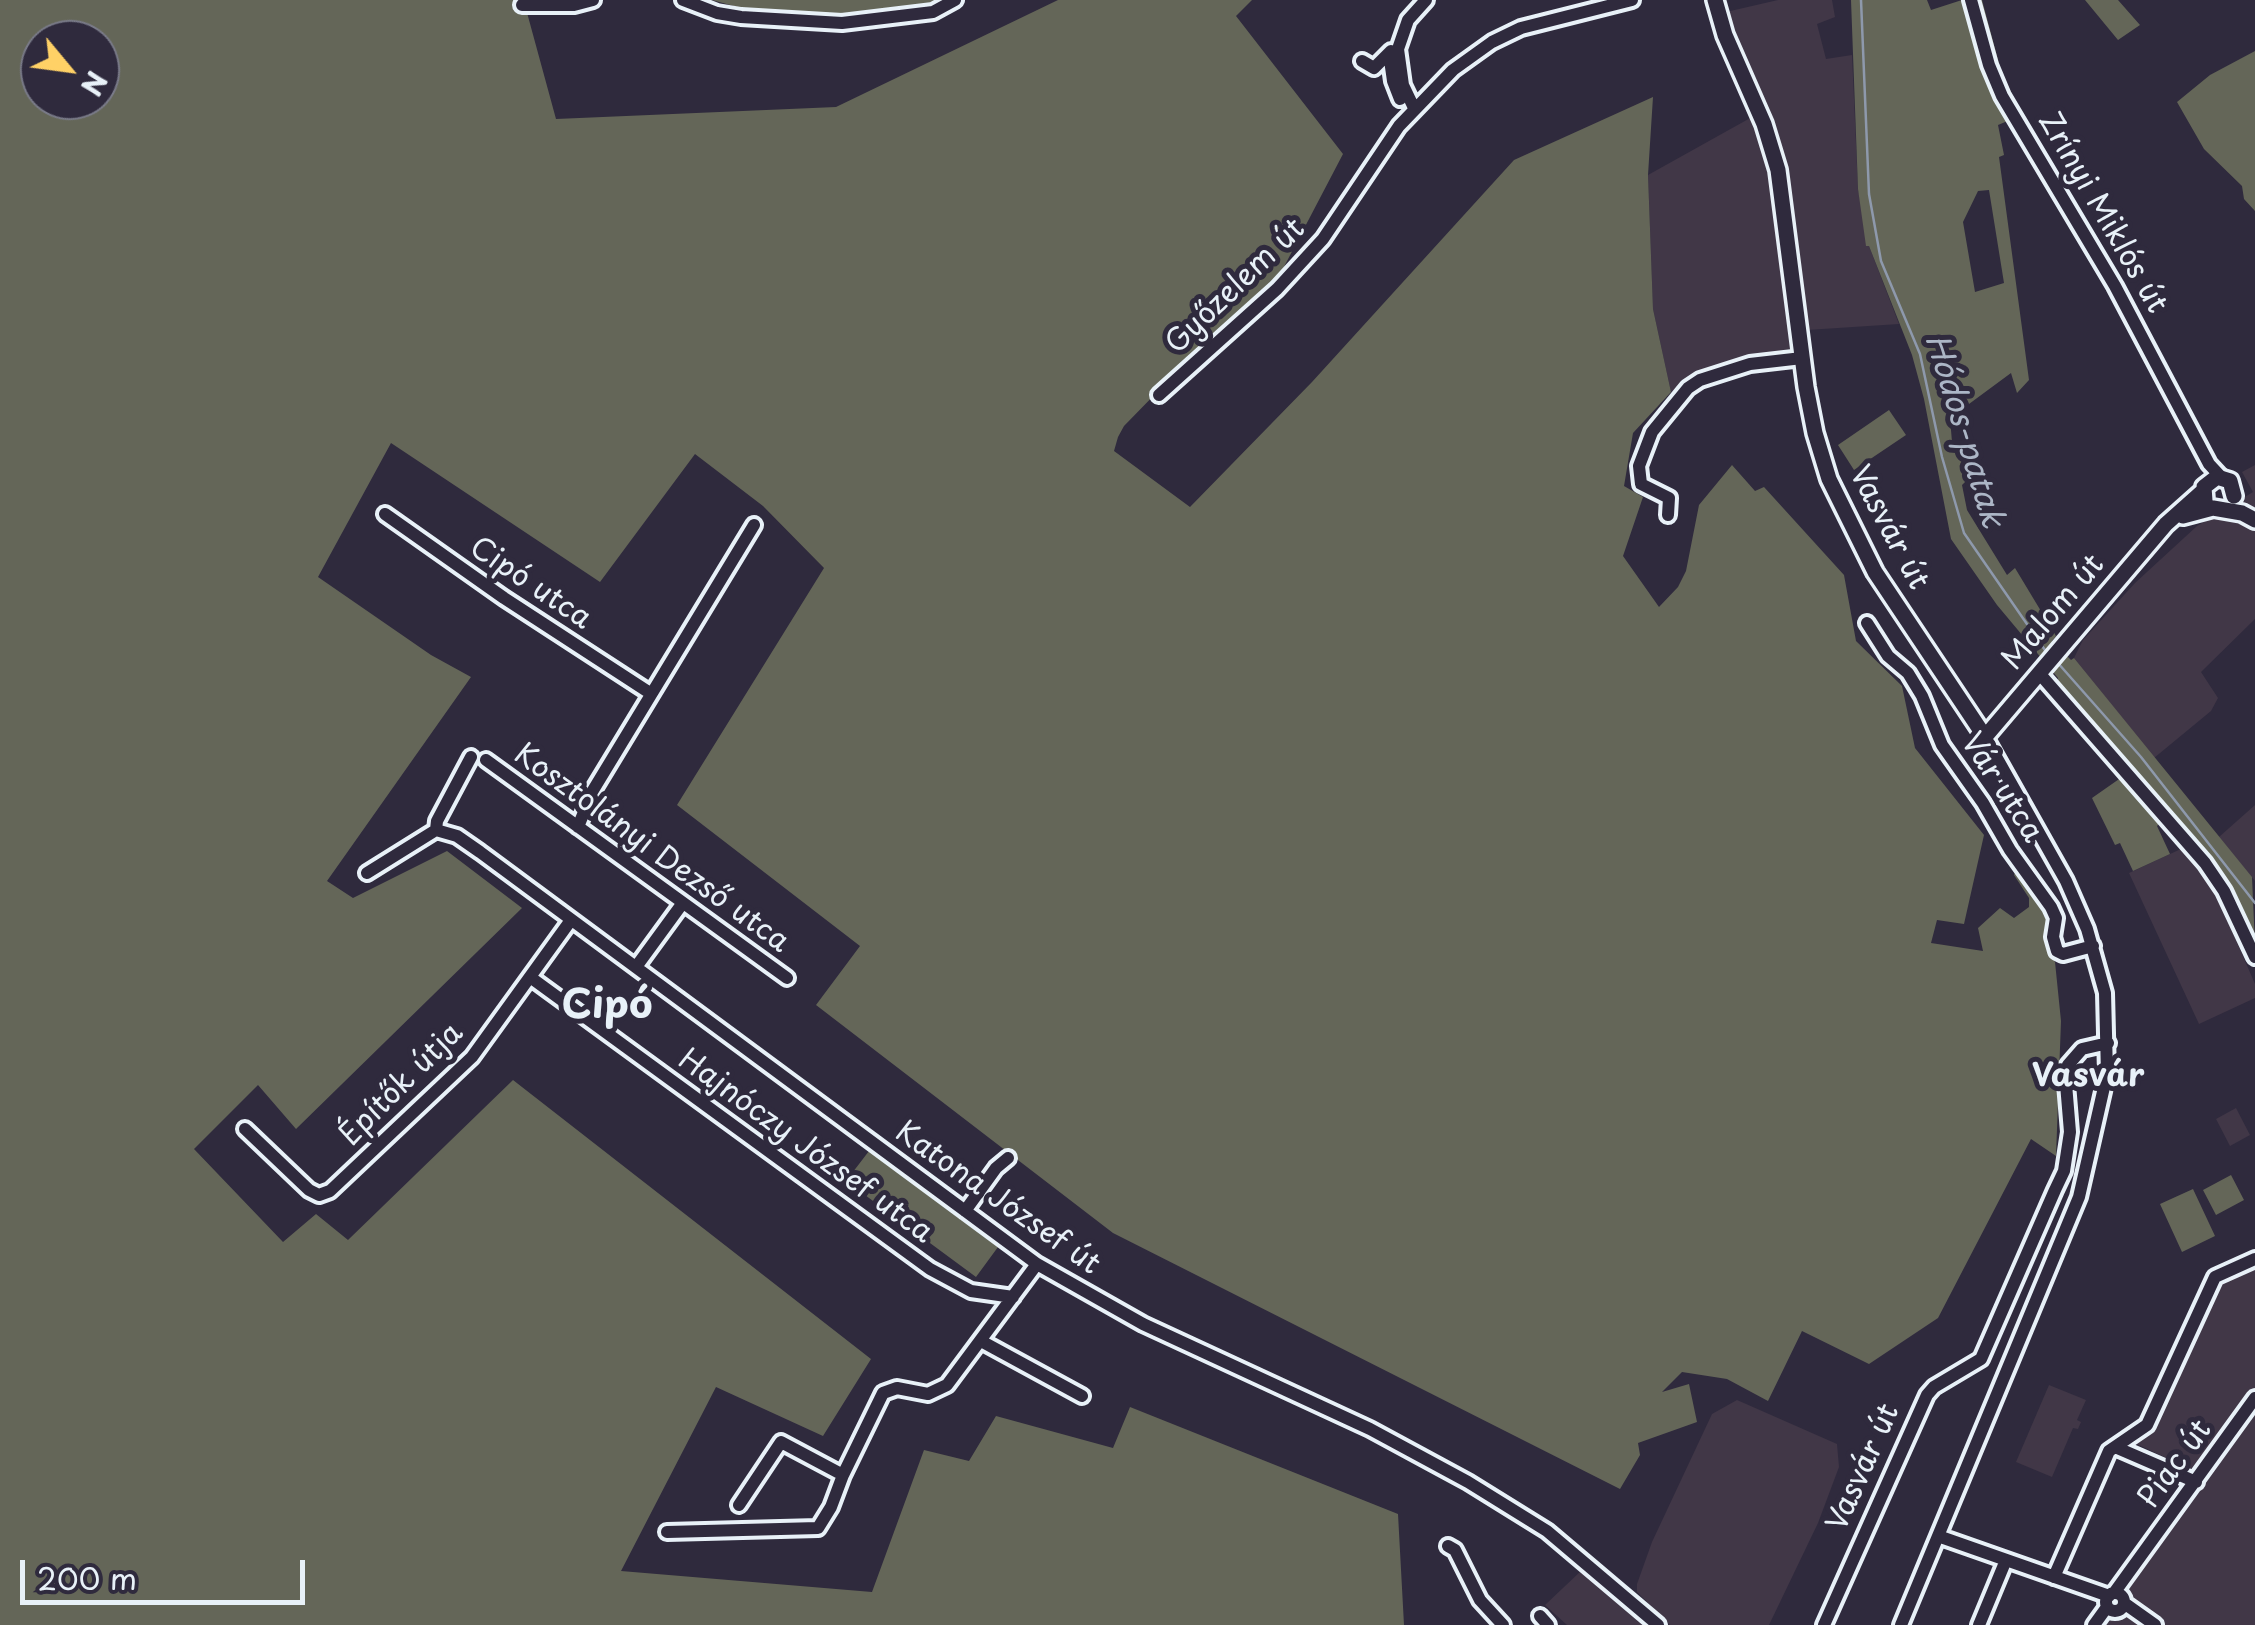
<!DOCTYPE html>
<meta charset="utf-8">
<style>
body{margin:0}
#map{position:relative;width:2255px;height:1625px;overflow:hidden;background:#2f2a3d;font-family:"Playpen Sans",sans-serif}
canvas{display:block}
.north{position:absolute;left:20px;top:20px;width:100px;height:100px;box-sizing:border-box;background:#2f2a3d;border:2px solid #797a88;border-radius:50%;rotate:119deg;font-size:28px;font-weight:700;line-height:40px;text-align:center;color:#e8f1f8}
.north::after{content:'';display:block;margin:auto;width:35px;height:45px;background:#ffd166;clip-path:polygon(50% 0,100% 100%,50% 72%,0 100%)}
.scale{position:absolute;left:20px;top:1560px;width:285px;height:45px;box-sizing:border-box;border:5px solid #e8f1f8;border-top:0;padding-left:12px;font-size:30px;line-height:35px;white-space:nowrap;color:#e8f1f8;-webkit-text-stroke:8px #2f2a3d;paint-order:stroke}
</style>
<div id="map">
<canvas width="2255" height="1625"></canvas>
<div class="north">N</div>
<div class="scale">200 m</div>
</div>
<script>
const ctx = document.querySelector('canvas').getContext('2d');
ctx.lineJoin = 'round';
function paint(path, color) { ctx.fillStyle = color; ctx.fill(path, 'evenodd'); }
const shape = rows => new Path2D(rows.map(r => 'M' + r).join(''));
function trace(path, color, width, dash) { ctx.strokeStyle = color; ctx.lineWidth = width; ctx.lineCap = dash ? 'butt' : 'round'; ctx.setLineDash(dash || []); ctx.stroke(path); }
function drawText(font, color, halo, rows, align = 'center') {
  ctx.font = font + ' "Playpen Sans",sans-serif'; ctx.lineWidth = 10; ctx.setLineDash([]); ctx.textBaseline = 'middle'; ctx.strokeStyle = halo; ctx.fillStyle = color; for (const [text, x, y, turn = 0] of rows) {
    ctx.save(); ctx.translate(x, y); ctx.rotate((+turn || 0) * Math.PI / 180); ctx.textAlign = isNaN(turn) ? turn : align; if (halo) ctx.strokeText(text, 0, 0); ctx.fillText(text, 0, 0); ctx.restore();
  }
}
const built = shape([
 [1778,0,1832,0,1835,17,1817,24,1826,59,1852,55,1858,189,1869,246,1899,324,1807,330,1808,350,1748,358,1693,376,1671,392,1653,309,1648,175,1761,112,1726,12],
 [2255,465,2255,619,2201,672,2218,698,2211,711,2154,758,2074,658,2083,640,2135,583,2197,526,2253,492,2242,472],
 [2255,805,2255,881,2219,837],
 [2183,848,2217,896,2255,984,2255,998,2199,1024,2129,873],
 [2236,1108,2250,1135,2230,1146,2216,1119],
 [2255,1259,2255,1625,2086,1625,2204,1459,2190,1469,2126,1439,2147,1425,2215,1277],
 [2049,1385,2086,1400,2077,1420,2081,1422,2078,1429,2073,1428,2052,1477,2016,1462],
 [1737,1400,1837,1444,1839,1467,1818,1523,1769,1625,1670,1625,1637,1592,1637,1584,1652,1542,1712,1414],
 [1582,1570,1644,1625,1567,1625,1545,1605]
]);
const green = shape([
 [0,0,562,0,526,9,556,119,836,107,1058,0,1252,0,1236,16,1343,154,1275,284,1163,386,1124,426,1118,437,1114,451,1190,507,1312,382,1514,160,1653,97,1648,175,1653,309,1671,392,1633,433,1624,486,1643,497,1623,556,1659,607,1678,587,1686,571,1699,505,1732,465,1755,491,1764,487,1844,575,1856,641,1902,686,1915,748,1984,835,1964,924,1937,920,1931,943,1983,951,1978,928,2000,908,2014,918,2029,907,2029,898,2014,875,2017,868,2047,910,2046,948,2055,962,2061,1021,2056,1156,2031,1139,1938,1318,1869,1364,1802,1331,1768,1401,1727,1379,1682,1372,1662,1392,1689,1384,1697,1422,1638,1443,1640,1455,1620,1489,1113,1233,816,1005,860,946,677,805,824,568,763,506,695,454,600,582,391,443,318,577,431,655,471,677,327,881,353,898,447,851,522,908,296,1129,258,1085,194,1149,283,1242,316,1214,348,1240,513,1080,871,1359,823,1436,716,1387,621,1571,872,1592,924,1450,969,1461,996,1416,1113,1448,1130,1407,1398,1514,1404,1625,0,1625],
 [40,40,100,40,100,100,40,100],
 [712,0,938,0,930,4,843,15,741,8],
 [1851,0,1927,0,1931,10,1962,0,1982,0,2001,71,2022,115,1998,125,2004,155,1999,157,2029,380,2017,393,2011,373,1950,418,1952,442,1955,441,1975,472,1962,485,1967,510,2007,575,2015,568,2056,636,2052,641,2071,660,2074,658,2252,877,2255,945,2231,892,2056,685,2058,678,1997,605,1951,539,1924,399,1912,355,1869,246,1866,246,1858,189],
 [1989,190,2004,283,1975,292,1963,222,1978,191],
 [2085,0,2118,0,2140,25,2118,40],
 [2255,51,2255,211,2244,199,2242,186,2204,149,2177,102,2210,75],
 [1889,410,1906,435,1854,470,1838,445],
 [2122,777,2161,822,2157,826,2170,854,2133,871,2120,843,2115,845,2092,798],
 [869,1151,998,1247,976,1277,846,1181],
 [2231,1175,2244,1200,2216,1215,2203,1190],
 [2193,1189,2215,1236,2182,1252,2160,1204]
]);
const stream = shape([
 [1861,0,1869,194,1881,261,1920,354,1942,457,1964,533,2047,653],
 [2057,662,2141,757,2255,903]
]);
const minor = shape([
 [683,0,717,13,741,17,842,23,933,12,955,0],
 [1971,0,1989,65,2002,96,2115,286,2209,464,2222,478],
 [522,5,574,5,593,0],
 [1389,53,1393,81,1400,99],
 [1362,61,1374,68,1391,51],
 [1414,108,1403,85,1398,49,1408,20,1426,0],
 [1159,395,1277,289,1323,239,1399,126,1453,70,1492,42,1521,28,1632,0],
 [385,514,504,598,650,693],
 [1668,515,1669,498,1641,484,1639,466,1652,432,1688,388,1700,380,1750,364,1802,358],
 [1867,623,1888,656,1908,673,1922,696,1942,745,1983,803,2010,850,2051,907,2056,918,2053,937,2057,951,2063,954,2093,946],
 [2039,673,2205,863,2224,891,2255,957],
 [486,760,787,978],
 [578,827,592,792,754,525],
 [436,830,457,836,480,852,1037,1264,1143,1324,1370,1429,1468,1482,1547,1531,1658,1625],
 [367,873,436,830,437,821,471,757],
 [636,967,682,904],
 [530,977,930,1269,971,1291,1013,1297],
 [245,1129,309,1190,319,1195,330,1191,472,1057,571,920],
 [965,1211,996,1168,1008,1158],
 [981,1341,1082,1396],
 [2115,1447,2196,1482],
 [739,1505,781,1442,843,1475],
 [667,1532,818,1528,831,1507,843,1475,883,1393,897,1388,928,1394,947,1385,1037,1264],
 [1938,1536,2109,1596],
 [1448,1546,1455,1550,1480,1600,1503,1625],
 [2054,1577,2109,1451,2147,1425,2215,1277,2255,1259],
 '2106 1602a9 9 0 1 1 18 0a9 9 0 1 1-18 0Z',
 [2114,1593,2255,1398],
 [2124,1603,2155,1625],
 [1540,1616,1548,1625],
 [1824,1625,1927,1395,1934,1387,1981,1359,2055,1190,2064,1171,2070,1132,2066,1084,2068,1065,2082,1049,2108,1043],
 [1901,1625,2079,1197,2107,1074,2105,993,2087,929,2066,881,1985,737],
 [1979,1625,2006,1560],
 [2094,1625,2107,1607]
]);
const major = shape([
 [1715,0,1725,35,1764,124,1778,170,1806,387,1815,433,1829,479,1875,572,1985,737,2166,524,2203,491],
 [2205,501,2204,487,2217,477,2230,481,2234,496],
 [2183,516,2213,508,2242,513,2255,520]
]);
const streetNames = [
 ["Zrínyi Miklós út",2102,213,60],
 ["Győzelem út",1236,287,-44],
 ["Vasvár út",1888,528,62],
 ["Cipó utca",530,584,34],
 ["Malom út",2054,613,-50],
 ["Vár utca",2001,788,57],
 ["Kosztolányi Dezső utca",651,849,36],
 ["Építők útja",402,1085,-45],
 ["Hajnóczy József utca",805,1147,36],
 ["Katona József út",997,1199,35],
 ["Piac út",2176,1465,-54],
 ["Vasvár út",1864,1468,-66]
];
const waterNames = [
 ["Hódos-patak",1963,431,73]
];
const neighbourhoodNames = [
 ["Vasvár",2088,1077]
];
const districtNames = [
 ["Cipó",607,1007]
];
paint(built, '#413747');
paint(green, '#646658');
trace(stream, '#8e99ac', 2.5);
trace(minor, '#e8f1f8', 20);
trace(major, '#e8f1f8', 22);
trace(minor, '#2f2a3d', 12);
trace(major, '#2f2a3d', 15);
drawText('30px', '#e8f1f8', '#2f2a3d', streetNames);
drawText('italic 32px', '#acb6c6', '#2f2a3d', waterNames);
drawText('bold 32px', '#e8f1f8', '#2f2a3d', neighbourhoodNames);
drawText('bold 40px', '#e8f1f8', '#2f2a3d', districtNames);
</script>
